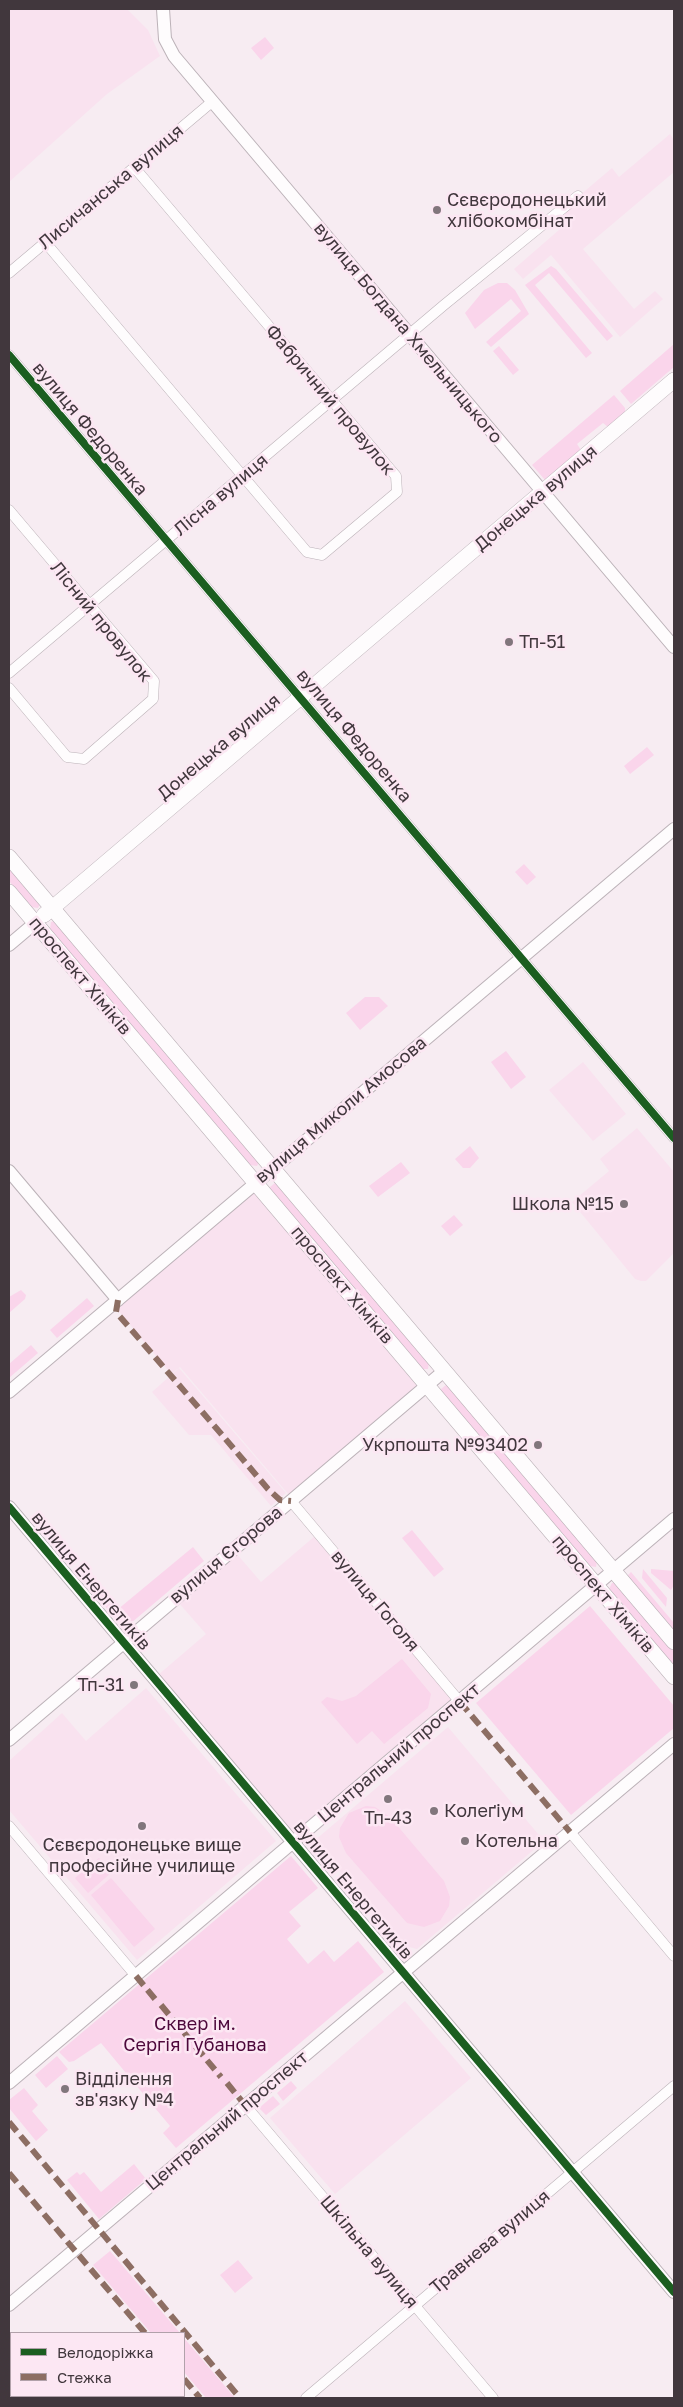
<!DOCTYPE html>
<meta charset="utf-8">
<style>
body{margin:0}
#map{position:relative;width:683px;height:2407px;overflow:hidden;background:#f7ecf2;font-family:"Golos Text",sans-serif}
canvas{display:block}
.frame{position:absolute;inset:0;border:10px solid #41373d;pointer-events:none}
.legend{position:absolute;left:10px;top:2332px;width:175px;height:65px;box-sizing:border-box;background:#fce7f3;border:1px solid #b1a1aa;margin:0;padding:6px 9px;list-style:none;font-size:15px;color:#41373d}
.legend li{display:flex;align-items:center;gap:10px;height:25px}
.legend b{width:25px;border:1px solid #b1a1aa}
</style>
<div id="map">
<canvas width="683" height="2407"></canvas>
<div class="frame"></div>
<ul class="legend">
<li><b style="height:6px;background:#1b5e20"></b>Велодоріжка</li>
<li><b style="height:6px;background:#8d6e63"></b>Стежка</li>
</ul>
</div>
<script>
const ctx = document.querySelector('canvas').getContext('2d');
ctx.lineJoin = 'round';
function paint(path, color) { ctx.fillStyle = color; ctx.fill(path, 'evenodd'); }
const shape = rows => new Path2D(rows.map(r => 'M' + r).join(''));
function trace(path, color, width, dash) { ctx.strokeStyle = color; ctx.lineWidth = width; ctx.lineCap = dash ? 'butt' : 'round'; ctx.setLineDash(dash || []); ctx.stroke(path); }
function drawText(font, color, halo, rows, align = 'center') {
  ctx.font = font + ' "Golos Text",sans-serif'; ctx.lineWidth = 5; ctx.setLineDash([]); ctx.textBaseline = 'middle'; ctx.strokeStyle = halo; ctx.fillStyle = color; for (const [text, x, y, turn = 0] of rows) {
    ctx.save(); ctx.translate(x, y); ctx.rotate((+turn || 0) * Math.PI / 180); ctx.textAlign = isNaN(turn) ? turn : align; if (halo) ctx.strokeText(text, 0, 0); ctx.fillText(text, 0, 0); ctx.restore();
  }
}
const built = shape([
 [9,9,127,9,148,30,160,56,107,94,9,182],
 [670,134,674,140,674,172,583,249,634,309,655,291,663,299,620,337,551,255,523,279,514,269,567,223,559,213,612,168,619,177],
 [583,1062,626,1114,593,1141,549,1090],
 [637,1128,674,1172,674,1253,646,1281,641,1281,635,1279,572,1202,609,1171,600,1159],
 [255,1190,419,1385,289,1495,180,1367,171,1374,116,1308],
 [179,1368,286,1493,271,1506,211,1435,189,1435,152,1392],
 [315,1536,454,1701,294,1837,158,1675,206,1634,178,1602,236,1553,261,1582],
 [146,1688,276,1841,137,1960,9,1810,9,1761,62,1713,86,1741],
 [448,1727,544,1841,417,1949,402,1945,314,1841],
 [405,2001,471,2078,335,2194,270,2118]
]);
const green = shape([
 [265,37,274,48,261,60,251,48],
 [551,266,556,269,613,336,607,341,549,273,535,285,592,353,586,358,525,285],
 [498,283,507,283,515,290,529,314,491,347,486,342,521,311,511,299,475,329,465,313,484,290],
 [674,344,674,367,631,404,620,391],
 [499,346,519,370,513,375,493,351],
 [614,395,625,408,625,412,608,427,603,423,577,444,581,450,545,480,532,465],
 [647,747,654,755,630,774,624,766],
 [524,864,536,877,527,885,515,872],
 [9,866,40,904,38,908,31,907,9,881],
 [54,921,259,1162,257,1166,250,1165,50,929,51,922],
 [365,997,379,997,388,1006,360,1030,346,1013],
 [506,1051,526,1077,511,1089,491,1062],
 [470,1146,479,1158,470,1168,463,1168,455,1159],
 [401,1162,410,1173,378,1197,369,1186],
 [275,1183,278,1184,429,1362,428,1369,421,1369,271,1191,270,1187],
 [454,1215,463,1225,450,1236,441,1226],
 [21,1290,26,1295,25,1299,9,1313,9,1297],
 [87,1298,94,1306,57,1338,50,1330],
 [31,1345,38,1353,9,1378,9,1364],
 [446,1385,450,1386,597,1560,596,1567,589,1566,442,1393,441,1389],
 [412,1530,444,1569,434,1577,402,1538],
 [193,1547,204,1561,124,1629,98,1598,103,1594,117,1610],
 [643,1569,667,1598,666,1607,642,1578],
 [651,1569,674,1571,674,1585,671,1590,651,1573],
 [631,1572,674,1623,674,1633,626,1577],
 [612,1583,616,1583,674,1652,674,1667,609,1589],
 [590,1606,674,1706,674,1728,571,1815,476,1703],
 [402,1659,431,1694,428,1708,384,1744,372,1731,357,1744,321,1702,327,1697,342,1701,356,1696],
 [366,1806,375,1807,390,1817,444,1881,450,1897,449,1906,440,1921,424,1927,407,1923,346,1853,339,1837,340,1828,349,1813],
 [291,1856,318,1888,289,1912,301,1926,287,1939,308,1964,324,1950,334,1962,358,1941,384,1972,176,2148,163,2133,170,2126,101,2043,74,2061,69,2062,59,2052],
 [99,1858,112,1872,88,1893,75,1878],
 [111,1878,155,1929,134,1947,91,1895],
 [57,2056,68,2069,46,2088,35,2075],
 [291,2081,297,2088,283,2101,277,2093],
 [24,2088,38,2105,32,2111,48,2130,36,2141,9,2108,9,2100],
 [273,2096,280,2104,266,2115,259,2108],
 [134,2164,146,2179,99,2219,67,2180,77,2172,80,2175,84,2172,101,2192],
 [110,2251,180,2333,151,2333,93,2265],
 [238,2260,253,2278,235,2293,220,2275],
 [184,2338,235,2398,206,2398,184,2372]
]);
const minor = shape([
 [45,242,307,552,322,555,397,492,396,476,134,167],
 [9,273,213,101],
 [9,355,674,1138],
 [9,510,154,681,153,699,84,759,67,757,9,688],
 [9,673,444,305,578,196],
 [291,1501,460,1702],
 [9,1826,136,1976],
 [570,1832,674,1956],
 [245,2105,493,2398],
 [306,2398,674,2086]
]);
const tertiary = shape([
 [163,9,165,39,174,56,674,647],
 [9,945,35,923],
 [9,1171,118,1300],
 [9,1392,674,829],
 [9,1507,674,2292],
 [9,1740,444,1371],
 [9,2083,674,1519],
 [9,2305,674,1744]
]);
const secondary = shape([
 [9,857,674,1642],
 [9,892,674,1677],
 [44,915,674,380]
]);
const quiet = shape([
 [118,1300,116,1312,217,1429,268,1489,280,1500,291,1501],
 [460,1702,570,1832],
 [136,1976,155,1999],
 [161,2005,221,2077],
 [227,2083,245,2105],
 [9,2122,240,2398],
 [9,2173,145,2333],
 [184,2379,200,2398]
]);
const cycleway = shape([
 [9,355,674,1138],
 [9,1507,674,2292]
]);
const markers = [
 [437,210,5,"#81767c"],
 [509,642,5,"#81767c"],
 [624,1204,5,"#81767c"],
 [538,1445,5,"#81767c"],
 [134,1685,5,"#81767c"],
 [388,1799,5,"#81767c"],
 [434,1811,5,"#81767c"],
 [142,1826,5,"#81767c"],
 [465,1841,5,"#81767c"],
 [65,2089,5,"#81767c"]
];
const streetNames = [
 ["Лисичанська вулиця",111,187,-40],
 ["вулиця Богдана Хмельницького",408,333,50],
 ["Фабричний провулок",330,400,50],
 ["вулиця Федоренка",90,429,50],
 ["Лісна вулиця",221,495,-40],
 ["Донецька вулиця",536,498,-40],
 ["Лісний провулок",101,622,51],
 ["вулиця Федоренка",354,736,50],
 ["Донецька вулиця",219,747,-40],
 ["проспект Хіміків",80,976,50],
 ["вулиця Миколи Амосова",341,1110,-40],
 ["проспект Хіміків",342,1285,50],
 ["вулиця Єгорова",226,1555,-40],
 ["вулиця Енергетиків",91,1581,50],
 ["проспект Хіміків",603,1594,50],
 ["вулиця Гоголя",375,1601,50],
 ["Центральний проспект",399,1753,-40],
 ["вулиця Енергетиків",353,1890,50],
 ["Центральний проспект",227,2121,-40],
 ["Травнева вулиця",490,2242,-40],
 ["Шкільна вулиця",369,2252,50]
];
const poiNames = [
 ["Сєвєродонецький",447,200],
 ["хлібокомбінат",447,221],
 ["Тп-51",519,642],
 ["Школа №15",614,1204,"right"],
 ["Укрпошта №93402",528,1445,"right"],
 ["Тп-31",124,1685,"right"],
 ["Колеґіум",444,1811],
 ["Тп-43",388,1818,"center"],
 ["Котельна",475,1841],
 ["Сєвєродонецьке вище",142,1845,"center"],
 ["професійне училище",142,1866,"center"],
 ["Відділення",75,2079],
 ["зв'язку №4",75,2100]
];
const parkNames = [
 ["Сквер ім.",195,2024],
 ["Сергія Губанова",195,2045]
];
paint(built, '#f9e2ef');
paint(green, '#fad5eb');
trace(minor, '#bcb2b8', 11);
trace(tertiary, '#bcb2b8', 14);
trace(secondary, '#bcb2b8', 16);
trace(minor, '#fefcfd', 10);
trace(tertiary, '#fefcfd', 12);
trace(secondary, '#fefcfd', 15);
trace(quiet, '#8d6e63', 6, [12, 6]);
trace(cycleway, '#1b5e20', 8);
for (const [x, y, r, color] of markers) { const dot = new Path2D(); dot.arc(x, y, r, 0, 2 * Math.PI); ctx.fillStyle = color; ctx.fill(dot); trace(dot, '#fce7f3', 2); }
drawText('18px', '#41373d', '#fce7f3', streetNames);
drawText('18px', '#41373d', '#fce7f3', poiNames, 'left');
drawText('18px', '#4d083b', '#fce7f3', parkNames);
</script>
